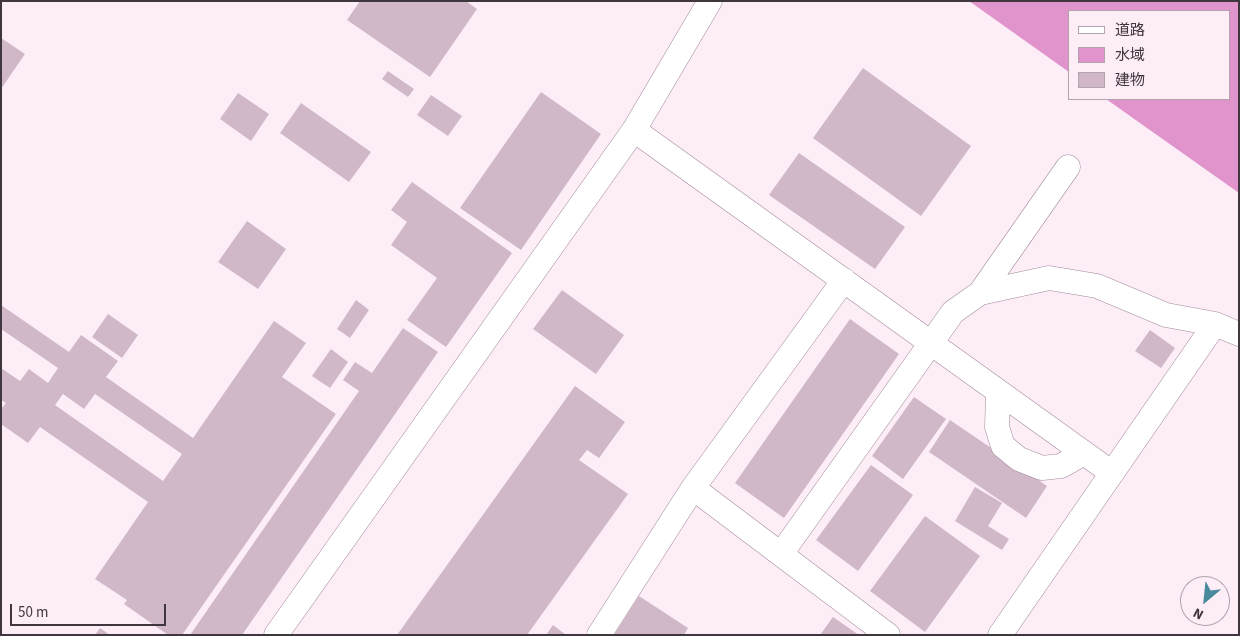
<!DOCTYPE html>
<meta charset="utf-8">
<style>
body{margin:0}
#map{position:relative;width:1240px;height:636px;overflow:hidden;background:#fcedf7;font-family:"Source Sans 3","Noto Sans JP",sans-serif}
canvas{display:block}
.frame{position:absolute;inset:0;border:2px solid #40363d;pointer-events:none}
.legend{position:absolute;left:1068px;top:10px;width:162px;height:90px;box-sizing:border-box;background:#fcedf7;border:1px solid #b1a4ad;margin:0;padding:6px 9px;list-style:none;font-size:15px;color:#40363d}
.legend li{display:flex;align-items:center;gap:10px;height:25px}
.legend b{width:25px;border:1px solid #b1a4ad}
.north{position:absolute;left:1180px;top:576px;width:50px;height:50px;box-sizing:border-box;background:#fcedf7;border:1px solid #b1a4ad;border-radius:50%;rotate:208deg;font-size:14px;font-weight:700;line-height:20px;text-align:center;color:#40363d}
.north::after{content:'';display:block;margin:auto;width:18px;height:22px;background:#488a9b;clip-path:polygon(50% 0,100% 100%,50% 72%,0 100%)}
.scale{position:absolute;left:10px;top:604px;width:156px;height:22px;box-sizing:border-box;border:2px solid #40363d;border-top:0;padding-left:6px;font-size:15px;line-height:18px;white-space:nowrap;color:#40363d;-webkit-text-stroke:4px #fcedf7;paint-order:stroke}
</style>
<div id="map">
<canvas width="1240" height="636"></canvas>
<div class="frame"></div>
<ul class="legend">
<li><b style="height:6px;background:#fff"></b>道路</li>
<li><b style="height:14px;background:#e094cb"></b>水域</li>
<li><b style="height:14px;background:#d1b8c9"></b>建物</li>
</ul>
<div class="north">N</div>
<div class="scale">50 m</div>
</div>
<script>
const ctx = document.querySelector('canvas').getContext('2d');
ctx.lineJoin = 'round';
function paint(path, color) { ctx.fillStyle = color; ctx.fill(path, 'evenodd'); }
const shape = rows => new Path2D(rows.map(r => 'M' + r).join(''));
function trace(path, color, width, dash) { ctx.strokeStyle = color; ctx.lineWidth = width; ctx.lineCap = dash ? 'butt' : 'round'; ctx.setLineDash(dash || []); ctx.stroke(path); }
const water = shape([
 [969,1,1239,1,1239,193,1106,99,1229,99,1229,11,1069,11,1069,72]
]);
const building = shape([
 [360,1,466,1,477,9,430,77,347,20],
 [1,38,25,54,1,89],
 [863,68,971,146,921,216,813,138],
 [388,71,414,89,408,97,382,79],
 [541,92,601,134,521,250,460,208],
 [238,93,269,114,251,141,220,119],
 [431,95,462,116,448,136,417,115],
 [301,103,371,152,349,182,280,133],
 [799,153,905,227,875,269,769,195],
 [412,182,512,253,446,347,407,320,437,278,391,245,407,222,391,210],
 [247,221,286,249,258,289,218,262],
 [562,290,624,335,596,374,533,329],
 [356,300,369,310,350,338,337,329],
 [1,305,69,352,81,335,118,361,106,377,193,438,274,321,306,343,282,377,336,414,182,635,168,635,124,604,127,600,95,579,148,502,40,427,28,443,1,424,1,409,6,403,1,400,1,368,20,381,29,369,48,383,58,368,1,329],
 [63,394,84,409,95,394,182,454,163,481,55,405],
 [108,314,138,335,122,358,92,337],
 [850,319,899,354,784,518,735,483],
 [403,328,438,352,242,635,190,635,359,391,343,380,355,362,372,373],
 [1150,330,1175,348,1161,368,1135,351],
 [331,349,348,362,330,388,312,376],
 [575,386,625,422,599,458,587,450,579,460,628,494,527,635,397,635],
 [914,397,946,419,903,479,872,456],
 [950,420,1047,486,1026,518,929,452],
 [871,465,913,495,858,571,816,540],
 [975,487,1002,503,988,526,1009,539,1002,550,955,521],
 [925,516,980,556,925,632,870,591],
 [639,596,688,628,684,635,614,635],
 [833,617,859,635,820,635],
 [553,625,566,635,546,635],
 [100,628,110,635,95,635]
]);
const minor = shape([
 [634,130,1112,473],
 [980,293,1068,167],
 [998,392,997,427,1003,446,1019,459,1042,468,1061,466,1084,453],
 [693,488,888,635],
 [781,554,953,312,980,293,1049,278,1097,286,1166,315,1215,324,1239,334],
 [276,635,634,130,710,1],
 [599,635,693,488,844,280],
 [1000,635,1215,324]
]);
paint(water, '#e094cb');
paint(building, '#d1b8c9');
trace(minor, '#a28a9a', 25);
trace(minor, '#fff', 24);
</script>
